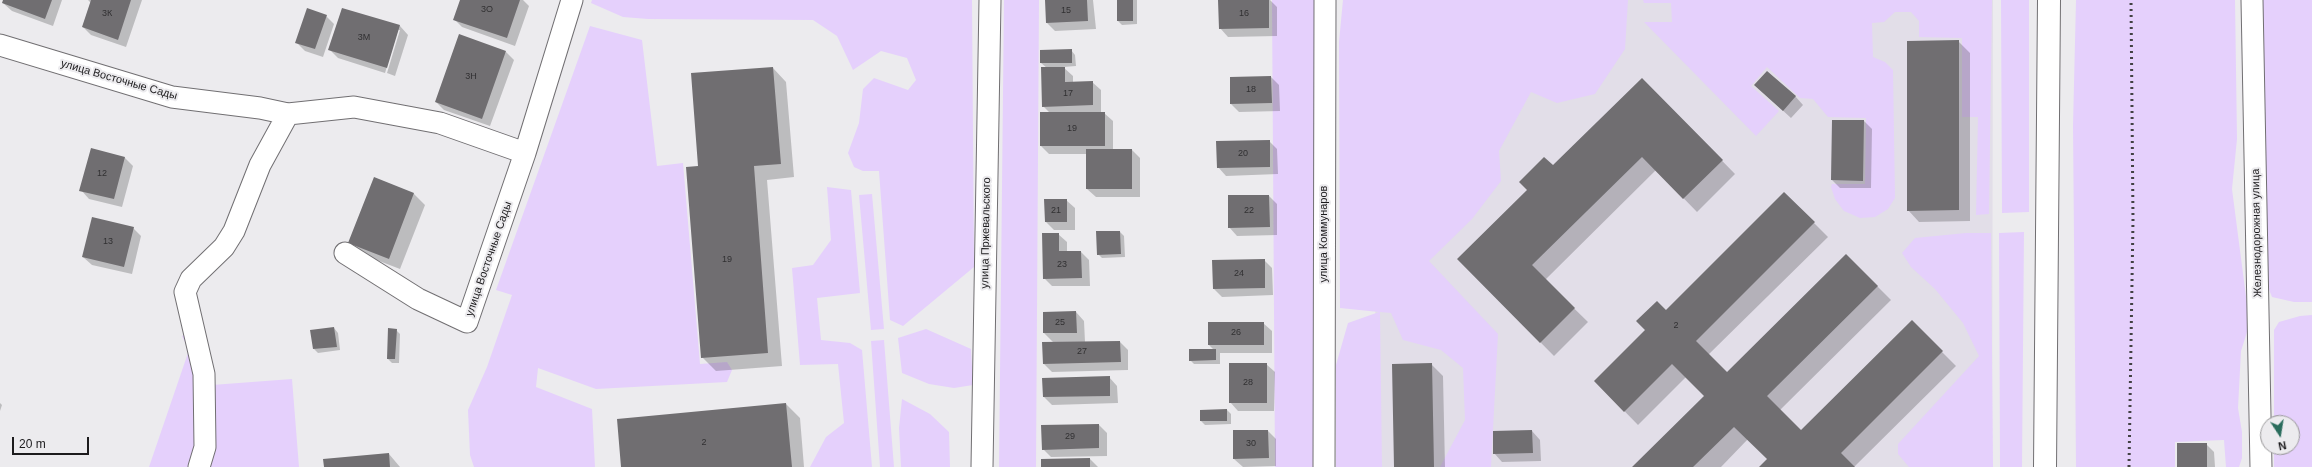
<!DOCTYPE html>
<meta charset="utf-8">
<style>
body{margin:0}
#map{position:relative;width:2312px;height:467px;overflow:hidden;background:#ecebee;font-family:Arial,sans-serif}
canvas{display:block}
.north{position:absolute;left:2260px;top:415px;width:40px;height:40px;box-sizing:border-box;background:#ecebee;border:1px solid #99989a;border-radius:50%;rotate:168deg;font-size:11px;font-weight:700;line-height:16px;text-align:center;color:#1c1b1d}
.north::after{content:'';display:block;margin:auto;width:14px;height:18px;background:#2a6c5c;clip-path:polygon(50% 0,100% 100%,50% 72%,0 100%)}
.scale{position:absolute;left:12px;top:437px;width:77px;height:18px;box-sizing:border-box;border:2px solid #1c1b1d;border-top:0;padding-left:5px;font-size:12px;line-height:14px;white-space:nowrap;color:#1c1b1d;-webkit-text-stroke:3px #ecebee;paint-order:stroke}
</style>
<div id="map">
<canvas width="2312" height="467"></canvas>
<div class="north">N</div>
<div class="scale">20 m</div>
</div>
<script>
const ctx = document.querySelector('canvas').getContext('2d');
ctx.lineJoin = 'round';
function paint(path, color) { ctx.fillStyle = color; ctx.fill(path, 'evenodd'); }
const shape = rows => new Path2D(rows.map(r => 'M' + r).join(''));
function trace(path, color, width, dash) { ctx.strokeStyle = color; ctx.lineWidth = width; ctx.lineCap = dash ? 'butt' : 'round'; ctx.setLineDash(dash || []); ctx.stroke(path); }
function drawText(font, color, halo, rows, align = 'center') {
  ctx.font = font + ' Arial,sans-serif'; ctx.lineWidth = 4; ctx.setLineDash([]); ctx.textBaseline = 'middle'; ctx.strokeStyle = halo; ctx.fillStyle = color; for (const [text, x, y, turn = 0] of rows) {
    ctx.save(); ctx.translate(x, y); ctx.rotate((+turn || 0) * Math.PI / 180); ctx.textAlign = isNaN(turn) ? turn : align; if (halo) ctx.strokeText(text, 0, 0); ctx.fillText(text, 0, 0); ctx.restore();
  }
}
const built = shape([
 [1378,0,1993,0,1992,467,1374,467]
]);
const green = shape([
 [592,0,972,0,974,267,903,326,890,320,879,171,863,171,854,167,848,153,859,123,863,89,874,78,908,90,916,80,907,58,881,51,853,70,837,36,813,20,648,19,623,17,591,3],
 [1004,0,1039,0,1036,467,999,467],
 [1272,0,1315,0,1314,467,1275,467],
 [1343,0,1628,0,1625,49,1595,94,1557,103,1531,92,1499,151,1501,181,1472,219,1429,261,1498,334,1491,467,1440,467,1465,420,1463,368,1441,350,1403,340,1391,313,1380,312,1382,467,1336,467,1336,365,1348,323,1379,312,1340,308,1339,42],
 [1643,0,1992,0,1989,214,1976,215,1978,117,1962,117,1962,38,1919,37,1919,21,1911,12,1895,12,1884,22,1872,23,1873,57,1885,62,1893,70,1895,198,1888,209,1875,217,1860,218,1844,211,1835,199,1831,187,1832,184,1865,184,1866,118,1828,117,1813,99,1800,98,1767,67,1751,86,1779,111,1756,136,1644,22,1672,22,1671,3,1644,3],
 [2001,0,2029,0,2029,212,2002,213],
 [2076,0,2235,0,2237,139,2232,189,2248,312,2248,329,2241,351,2238,408,2242,432,2242,458,2239,467,2226,467,2224,440,2175,442,2175,467,2076,467,2073,126],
 [2260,0,2312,0,2312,302,2294,302,2272,297,2266,282,2266,166],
 [590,26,642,40,657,166,683,163,700,364,727,362,732,370,727,382,596,389,538,368,536,387,592,409,595,467,474,467,470,455,468,410,487,367,512,295,496,290],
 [827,187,851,190,860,293,817,298,821,340,850,343,862,350,872,467,810,467,826,437,844,423,838,364,800,365,792,268,813,265,831,240],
 [872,194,884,329,871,330,859,195],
 [2024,232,2022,467,2000,467,1999,233],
 [1966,233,1991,233,1993,467,1909,467,1898,454,1898,444,1979,356,1963,323,1935,289,1911,267,1902,253,1915,238],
 [2312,315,2312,467,2274,467,2274,447,2292,447,2292,423,2274,423,2274,330,2279,322,2300,316],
 [926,329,971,349,973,385,954,388,929,384,902,373,898,338],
 [194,331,196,467,149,467,189,350,182,336],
 [884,340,894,467,880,467,871,341],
 [292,379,299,467,209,467,212,385],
 [902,399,930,414,949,432,950,467,901,467,899,428]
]);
const shadow = shape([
 [4,0,62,0,53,26,12,11,3,3],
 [88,0,142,0,126,47,91,35,83,27,91,3],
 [461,0,523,0,529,6,515,46,462,27,454,19],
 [1046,0,1093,0,1096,29,1055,31,1047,23],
 [1118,0,1137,0,1137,24,1122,25,1118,21],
 [1219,0,1270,0,1277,7,1277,36,1228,37,1220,28],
 [342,9,400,26,408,35,395,76,387,73,400,30,398,30,385,73,338,58,330,50],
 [326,16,334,24,323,57,305,51,297,43],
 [1958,41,1970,53,1970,221,1919,222,1908,210],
 [1071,50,1075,55,1076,66,1063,67,1073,76,1073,82,1092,82,1101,90,1101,113,1104,113,1113,121,1113,150,1132,150,1140,158,1140,197,1096,197,1087,189,1087,154,1049,154,1041,146,1050,113,1043,106,1047,68,1041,63],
 [506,52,514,60,490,126,444,110,436,102],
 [773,68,786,82,794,177,767,180,782,366,716,371,702,357,699,167],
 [1271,77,1279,85,1280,111,1239,112,1231,104],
 [1642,79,1735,174,1697,212,1656,170,1545,280,1588,322,1554,356,1458,259],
 [1755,85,1795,96,1803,105,1791,118],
 [1833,121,1864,121,1872,129,1871,188,1840,188,1832,180],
 [1269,141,1277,149,1278,174,1226,176,1218,167],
 [91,150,125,158,133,166,122,207,89,199,81,190],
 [375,178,414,194,425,205,400,269,361,254,350,243],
 [1784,193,1828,237,1708,355,1727,373,1846,255,1891,300,1780,410,1801,431,1912,322,1956,366,1854,467,1760,467,1768,459,1748,439,1721,467,1634,467,1705,396,1686,377,1638,425,1595,381],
 [1269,196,1277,204,1277,235,1237,236,1229,227],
 [1045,200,1066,200,1075,208,1075,230,1054,230,1046,222],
 [133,228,141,236,132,274,92,265,83,257],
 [1120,232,1124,236,1125,257,1102,258,1098,254],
 [1058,234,1067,242,1067,252,1081,252,1089,260,1090,286,1052,286,1044,278],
 [1264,260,1272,268,1273,295,1222,297,1214,289],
 [1076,312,1084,321,1085,342,1120,342,1128,350,1128,370,1052,372,1044,364,1054,343,1044,333],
 [1263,323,1272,331,1272,353,1220,353,1220,364,1194,364,1190,360,1214,350,1209,345],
 [334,328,338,333,340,350,318,353,314,349],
 [396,330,400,334,399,363,392,363,388,359],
 [1266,364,1275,372,1274,411,1238,411,1230,402],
 [1431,364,1443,376,1445,467,1395,467],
 [1109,377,1117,386,1118,403,1052,405,1044,397],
 [0,403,2,405,0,411],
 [786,404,800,418,804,467,622,467],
 [1227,410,1231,414,1231,424,1205,425,1201,421],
 [1099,425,1107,433,1107,456,1051,457,1043,449],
 [1268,431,1276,439,1276,466,1243,467,1234,459],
 [1532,431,1540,440,1541,461,1502,462,1494,453,1494,432],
 [2206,444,2214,452,2215,467,2178,467],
 [389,454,400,467,325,467],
 [1090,459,1098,467,1042,467]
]);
const building = shape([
 [3,0,52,0,45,19,2,3],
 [91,0,131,0,118,40,82,27],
 [460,0,520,0,507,38,453,20],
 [1045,0,1087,0,1088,21,1046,23],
 [1117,0,1133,0,1133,21,1117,21],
 [1218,0,1269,0,1269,28,1219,29],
 [307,8,327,15,315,49,295,43],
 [342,8,400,25,387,68,328,50],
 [459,34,506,51,482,119,435,102],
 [1959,40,1959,210,1907,211,1907,41],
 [1072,49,1072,63,1040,63,1040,50],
 [773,67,781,164,754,166,768,353,701,358,686,167,698,166,691,73],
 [1041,67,1065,67,1065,82,1093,81,1093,105,1042,107],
 [1767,71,1796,96,1783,111,1754,85],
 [1271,76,1272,103,1230,104,1230,77],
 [1642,78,1723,160,1683,199,1642,157,1532,265,1575,308,1540,343,1457,259,1527,190,1519,182,1544,157,1553,165],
 [1040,112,1105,112,1105,146,1040,146],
 [1832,120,1864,120,1863,181,1831,180],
 [1270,140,1270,167,1217,168,1216,141],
 [91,148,125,157,114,199,79,191],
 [1086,149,1132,149,1132,189,1086,189],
 [374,177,414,193,389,259,348,243],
 [1784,192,1815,222,1696,341,1727,372,1846,254,1878,286,1767,396,1801,430,1912,320,1943,351,1841,453,1855,467,1759,467,1767,459,1734,427,1693,467,1632,467,1704,396,1672,364,1624,412,1594,381,1645,330,1636,321,1657,301,1666,310],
 [1228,195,1269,195,1270,227,1228,228],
 [1044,199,1067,199,1067,222,1045,222],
 [92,217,134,227,124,267,82,257],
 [1096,231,1120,231,1121,254,1097,255],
 [1042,233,1059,233,1059,251,1081,251,1082,278,1043,279],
 [1265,259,1265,288,1213,289,1212,260],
 [1076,311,1077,333,1043,333,1043,312],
 [1208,322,1264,322,1264,345,1208,345],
 [334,327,337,347,313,349,310,330],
 [388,328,397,329,395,359,387,359],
 [1120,341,1121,362,1043,364,1042,342],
 [1189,349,1216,349,1216,360,1189,361],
 [1229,363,1267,363,1267,403,1229,403],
 [1432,363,1434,467,1394,467,1392,364],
 [1110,376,1110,396,1043,397,1042,378],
 [786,403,792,467,621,467,617,419],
 [1227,409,1227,421,1200,421,1200,410],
 [1099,424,1099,448,1042,450,1041,425],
 [1233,430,1268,430,1269,458,1233,459],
 [1532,430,1533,453,1493,454,1493,431],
 [2177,443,2207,443,2207,467,2177,467],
 [389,453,390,467,324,467,323,459],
 [1090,458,1090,467,1041,467,1041,459]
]);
const minor = shape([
 [2252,0,2261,467],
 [0,45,172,97,260,108,288,114,354,107,440,123,525,153],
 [345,253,418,299,467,322,525,153,572,0],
 [199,467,205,447,204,374,185,292,191,279,224,247,234,231,260,165,288,114],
 [982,467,990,0],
 [1324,467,1325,0]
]);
const secondary = shape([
 [2045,467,2049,0]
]);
const rail = shape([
 [2129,467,2133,220,2131,0]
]);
const numberNames = [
 ["3О",487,10],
 ["15",1066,11],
 ["3К",107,14],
 ["16",1244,14],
 ["3М",364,38],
 ["3Н",471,77],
 ["18",1251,90],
 ["17",1068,94],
 ["19",1072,129],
 ["20",1243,154],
 ["12",102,174],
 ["21",1056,211],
 ["22",1249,211],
 ["13",108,242],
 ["19",727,260],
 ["23",1062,265],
 ["24",1239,274],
 ["25",1060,323],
 ["2",1676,326],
 ["26",1236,333],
 ["27",1082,352],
 ["28",1248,383],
 ["29",1070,437],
 ["2",704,443],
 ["30",1251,444]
];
const streetNames = [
 ["улица Восточные Сады",119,80,16],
 ["улица Пржевальского",986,233,-89],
 ["Железнодорожная улица",2257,233,-91],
 ["улица Коммунаров",1324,234,-90],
 ["улица Восточные Сады",489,259,-71]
];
paint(built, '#e2dee8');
paint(green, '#e5d0fc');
paint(shadow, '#0003');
paint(building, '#706e71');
trace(minor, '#716f72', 23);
trace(secondary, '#716f72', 24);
trace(minor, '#fff', 21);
trace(secondary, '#fff', 22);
trace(rail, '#434244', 3, [2, 4]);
drawText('9px', '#313032', null, numberNames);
drawText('11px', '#1c1b1d', '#ecebee', streetNames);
</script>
